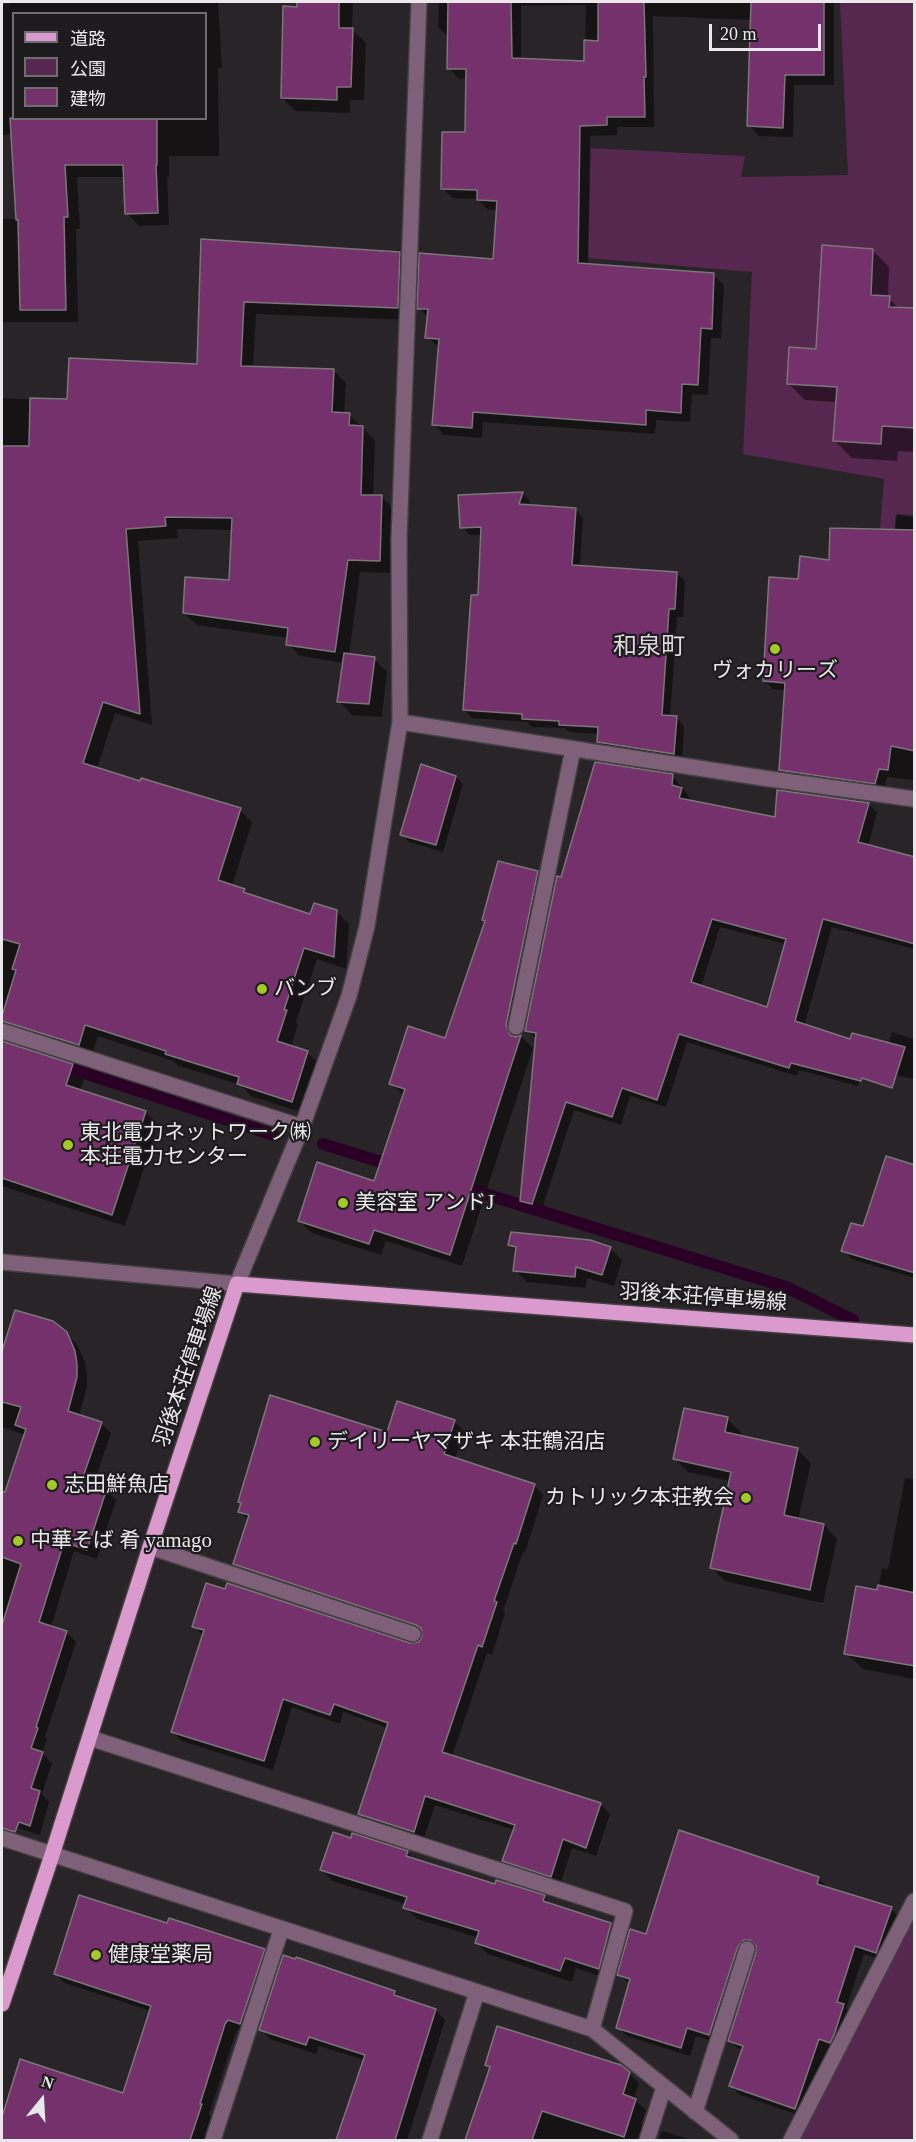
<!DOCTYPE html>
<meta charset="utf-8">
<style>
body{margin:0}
#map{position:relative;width:916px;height:2142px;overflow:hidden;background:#282427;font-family:"Times New Roman","Noto Sans JP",serif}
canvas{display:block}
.frame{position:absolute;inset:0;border:3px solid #eae8ea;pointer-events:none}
.legend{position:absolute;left:12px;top:12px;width:195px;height:108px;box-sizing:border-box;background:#1e1b1e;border:2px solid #706d70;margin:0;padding:8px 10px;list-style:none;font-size:18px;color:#eae8ea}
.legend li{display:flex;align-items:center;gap:12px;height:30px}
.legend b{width:30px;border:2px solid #706d70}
.north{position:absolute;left:12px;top:2070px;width:60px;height:60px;-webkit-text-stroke:4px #1e1b1e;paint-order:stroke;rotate:18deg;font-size:16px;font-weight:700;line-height:24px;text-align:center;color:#eae8ea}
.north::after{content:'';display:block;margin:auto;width:21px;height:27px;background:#eae8ea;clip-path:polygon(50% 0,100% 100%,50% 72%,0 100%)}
.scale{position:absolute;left:709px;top:24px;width:112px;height:27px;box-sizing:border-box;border:3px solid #eae8ea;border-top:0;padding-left:8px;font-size:18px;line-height:21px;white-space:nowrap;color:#eae8ea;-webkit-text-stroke:4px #1e1b1e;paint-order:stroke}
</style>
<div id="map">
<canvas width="916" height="2142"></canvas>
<div class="frame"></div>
<ul class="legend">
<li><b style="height:8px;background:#da9ace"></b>道路</li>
<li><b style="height:16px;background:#56284f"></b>公園</li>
<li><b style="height:16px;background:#74316b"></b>建物</li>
</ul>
<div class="north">N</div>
<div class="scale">20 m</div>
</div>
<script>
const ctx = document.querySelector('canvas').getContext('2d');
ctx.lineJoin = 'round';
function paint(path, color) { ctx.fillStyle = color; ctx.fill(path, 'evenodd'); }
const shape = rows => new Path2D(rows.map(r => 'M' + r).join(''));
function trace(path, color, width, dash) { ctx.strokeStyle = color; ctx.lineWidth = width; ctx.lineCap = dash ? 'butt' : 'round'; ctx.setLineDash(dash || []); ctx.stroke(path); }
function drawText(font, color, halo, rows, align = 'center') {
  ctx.font = font + ' "Times New Roman","Noto Sans JP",serif'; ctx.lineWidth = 4.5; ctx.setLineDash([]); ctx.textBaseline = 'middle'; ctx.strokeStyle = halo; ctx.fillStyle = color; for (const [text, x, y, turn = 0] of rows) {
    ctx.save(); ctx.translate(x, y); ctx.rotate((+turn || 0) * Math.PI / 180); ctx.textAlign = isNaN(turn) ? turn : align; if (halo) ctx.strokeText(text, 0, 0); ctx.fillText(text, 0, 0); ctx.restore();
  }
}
const green = shape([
 [840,2,914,2,914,515,896,514,885,605,871,641,884,479,743,454,752,272,588,258,591,148,745,156,741,177,848,175],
 [914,1907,914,2140,790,2140]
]);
const shadow = shape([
 [8,2,218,2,222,68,218,68,219,156,169,156,169,177,167,177,169,225,139,226,127,213,125,177,77,177,80,229,76,229,78,322,2,322,2,219,17,219,13,134,2,135,2,5,9,4],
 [14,14,206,14,206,118,14,118],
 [299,2,353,2,352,29,366,43,364,100,350,100,350,113,296,111,282,98],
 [439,2,834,2,834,85,794,85,793,137,759,136,749,125,752,20,653,16,654,127,617,127,617,135,590,136,588,265,713,274,724,285,721,338,711,338,708,395,692,394,690,422,656,420,655,434,483,422,482,438,444,435,434,424,440,348,427,337,429,318,419,308,495,261,498,210,488,210,478,199,453,198,442,188,466,134,468,78,459,79,449,68,449,37,438,27],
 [586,5,585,62,521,60,521,6],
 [202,240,399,253,412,266,410,320,256,314,253,368,334,371,346,383,344,414,349,414,375,440,373,496,382,497,394,509,392,573,360,572,349,655,374,659,387,672,382,717,352,715,339,701,344,663,300,656,288,644,289,638,197,625,184,613,231,581,233,530,177,529,178,538,138,541,152,725,115,713,97,769,240,810,252,822,232,886,244,890,250,896,311,916,336,911,349,924,346,969,317,959,296,1022,298,1024,291,1047,307,1052,320,1065,304,1113,251,1096,241,1085,179,1066,173,1061,98,1036,91,1057,7,1036,5,1044,72,1065,84,1078,80,1091,146,1112,158,1125,125,1226,2,1186,2,398,69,401,198,365],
 [872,250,889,267,888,298,900,309,914,310,914,452,898,451,897,461,852,458,835,441,837,402,805,400,789,384,818,350],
 [522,493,530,501,528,506,575,509,583,518,580,567,676,573,685,581,683,617,677,617,670,717,676,717,684,726,682,762,607,750,598,742,599,734,569,732,565,728,532,727,527,722,472,718,464,710,480,597,482,535,470,535,462,527],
 [897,515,914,517,914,780,887,777,883,792,789,778,780,770,786,690,773,689,764,680,799,580,830,561,895,531],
 [672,775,690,798,689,802,777,819,869,804,877,813,868,846,914,858,914,949,832,927,804,1026,867,1052,858,1086,799,1070,797,1076,687,1042,666,1107,630,1096,621,1125,574,1110,541,1212,530,1209,521,1201,537,1039,526,1030,563,879],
 [720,927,786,944,768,1009,701,987],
 [456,777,463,784,443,852,409,842,402,835],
 [537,872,549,885,518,1037,521,1036,533,1048,462,1266,386,1241,381,1255,312,1233,300,1221,375,1183,404,1096,391,1083,446,1040],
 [892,1032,914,1039,914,1079,890,1074,882,1065],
 [914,1166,914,1278,852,1259,843,1250],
 [510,1245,610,1248,622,1260,614,1286,587,1278,586,1288,527,1282,515,1270,517,1252],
 [66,1334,77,1344,85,1362,87,1375,87,1388,79,1416,101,1423,111,1433,93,1485,106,1490,116,1500,97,1559,74,1551,51,1627,66,1632,76,1642,45,1737,47,1739,42,1753,52,1763,42,1794,49,1802,40,1835,2,1823,2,1507,25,1435,2,1427,2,1353],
 [727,1419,741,1432,740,1437,797,1449,811,1463,798,1520,824,1525,837,1539,823,1603,725,1581,712,1568,730,1481,688,1472,675,1459],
 [454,1421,464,1431,455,1459,534,1485,543,1495,525,1553,523,1552,503,1611,505,1613,492,1655,487,1653,452,1757,600,1804,610,1814,596,1856,572,1848,560,1885,514,1870,504,1861,514,1830,435,1805,423,1841,369,1824,360,1814,388,1728,343,1712,340,1724,292,1707,273,1770,182,1741,172,1731,203,1636,194,1626,410,1645,420,1643,423,1632,245,1573,235,1564,249,1521,239,1511,242,1504,239,1501,388,1434],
 [905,1478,914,1479,914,1679,863,1669,846,1653,878,1591,882,1568,888,1569],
 [680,1832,819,1879,828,1888,891,1909,900,1918,885,1961,864,1954,846,2008,852,2014,839,2051,828,2048,804,2117,740,2095,731,2086,742,2051,729,2041,758,1952,757,1948,747,1955,718,2043,696,2036,690,2056,627,2036,618,2027,630,1984,619,1975,646,1936],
 [407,1852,415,1860,496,1886,544,1897,553,1906,611,1924,622,1936,610,1980,576,1968,572,1982,488,1954,477,1943,479,1938,417,1919,405,1907,406,1904,333,1881,322,1870],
 [168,1925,264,1950,274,1960,250,2033,238,2029,235,2035,209,2114,211,2116,205,2135,210,2140,2,2140,2,2121,21,2061,124,2094,151,2011,65,1983,55,1973],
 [395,1992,402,2000,435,2010,445,2020,407,2140,337,2140,365,2060,319,2046,316,2054,270,2039,261,2030],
 [486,2065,629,2073,639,2083,634,2099,646,2110,641,2124,651,2134,650,2140,467,2140,491,2069],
 [662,2131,692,2140,658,2140]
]);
const stream = shape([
 [57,1064,274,1135],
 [323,1144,394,1166],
 [456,1185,786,1287,853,1320]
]);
const building = shape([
 [297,2,339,2,339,28,353,28,351,87,337,87,337,100,281,98,283,6,297,7,297,2],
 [448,2,511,2,512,58,584,61,584,40,598,41,598,2,644,2,646,77,644,77,645,117,607,117,607,125,580,126,578,263,714,273,712,329,701,328,698,385,682,384,681,413,646,410,646,425,473,412,472,428,432,425,439,339,425,338,428,309,417,309,419,253,493,259,497,201,477,200,477,190,441,189,442,132,465,132,466,69,447,69,448,2],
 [751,2,824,2,824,75,785,75,783,128,747,126,751,2],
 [10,118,157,118,157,165,156,165,158,213,125,214,123,165,65,165,68,217,64,217,66,310,20,310,18,220,16,220,10,118],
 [201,239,400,252,398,308,244,302,241,366,334,369,332,412,350,413,349,425,363,426,361,495,382,495,380,561,348,560,335,652,286,645,288,628,183,613,185,577,229,580,232,518,165,517,166,526,126,529,140,714,103,702,83,763,140,781,141,778,241,808,218,880,245,889,243,892,310,914,314,903,337,910,334,957,304,948,284,1010,287,1010,277,1041,308,1051,292,1102,237,1084,239,1077,165,1054,166,1051,85,1025,79,1045,2,1021,2,1016,16,970,12,969,20,944,2,939,2,446,29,446,30,398,67,399,69,358,197,364,201,239],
 [822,245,873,249,871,295,890,296,889,307,915,308,915,428,882,426,881,444,833,441,837,387,787,384,789,347,816,349,822,245],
 [523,492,519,504,576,508,572,565,677,572,675,609,669,609,662,715,677,716,674,754,597,742,598,727,559,725,559,721,522,719,522,714,463,710,471,595,478,595,481,527,460,528,458,495,523,492],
 [830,528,915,530,915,751,891,746,888,770,879,769,875,784,779,770,785,683,763,681,769,577,798,579,800,556,829,560,830,528],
 [344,653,375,657,369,704,337,702,344,653],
 [595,762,673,774,672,785,682,788,679,798,775,817,777,790,869,803,858,842,915,857,915,944,823,919,795,1021,850,1039,852,1033,905,1047,892,1088,862,1078,861,1081,791,1063,789,1068,679,1034,657,1100,622,1088,612,1117,566,1102,532,1204,520,1201,536,1033,525,1031,557,876,561,877,595,762],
 [712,919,786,939,767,1007,691,982,712,919],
 [421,764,456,776,436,845,400,835,421,764],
 [498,861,538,871,506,1025,510,1035,515,1037,521,1035,450,1255,374,1230,369,1244,298,1221,317,1162,374,1181,405,1089,389,1084,408,1026,445,1038,485,921,482,920,498,861],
 [2,1041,73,1064,66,1085,146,1111,112,1215,2,1178,2,1041],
 [886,1156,915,1165,915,1273,841,1251,851,1223,863,1226,886,1156],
 [511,1232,590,1240,611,1247,602,1275,576,1267,575,1277,513,1271,516,1247,508,1245,511,1232],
 [15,1310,53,1321,67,1332,75,1351,77,1364,77,1377,68,1411,102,1422,82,1480,107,1488,87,1550,64,1542,39,1622,67,1631,36,1727,38,1728,31,1748,43,1752,31,1788,40,1791,30,1826,19,1822,15,1832,2,1828,2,1625,21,1564,2,1557,2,1492,5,1492,26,1429,15,1425,21,1407,2,1402,2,1351,15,1310],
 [270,1395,387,1432,397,1401,455,1420,444,1454,535,1484,516,1544,514,1543,494,1601,497,1602,482,1647,478,1645,442,1752,601,1803,586,1848,563,1839,551,1877,502,1861,515,1825,425,1796,414,1832,358,1814,388,1723,334,1704,330,1715,283,1699,264,1761,171,1732,204,1630,192,1627,206,1583,225,1589,227,1583,410,1643,419,1642,422,1636,421,1628,416,1625,233,1564,249,1515,238,1512,241,1503,238,1502,270,1395],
 [684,1408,728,1417,725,1432,798,1448,784,1515,824,1524,810,1590,710,1568,731,1472,673,1459,684,1408],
 [878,1585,915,1593,915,1666,844,1654,856,1586,877,1590,878,1585],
 [679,1830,819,1877,817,1884,892,1907,876,1953,855,1946,837,2002,844,2004,834,2035,830,2043,819,2039,795,2109,729,2086,743,2046,728,2041,756,1952,756,1946,750,1940,744,1940,738,1946,709,2035,687,2028,681,2048,616,2028,630,1979,617,1975,630,1929,646,1934,679,1830],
 [333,1832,351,1838,352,1833,408,1851,406,1856,495,1884,496,1880,545,1895,543,1901,611,1923,599,1969,565,1958,560,1971,475,1943,479,1931,403,1908,407,1897,320,1870,333,1832],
 [79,1895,167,1923,169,1918,265,1949,240,2024,228,2020,225,2024,200,2104,202,2104,190,2140,2,2140,2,2117,20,2059,123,2093,151,2006,54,1974,79,1895],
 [283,1955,295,1959,296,1957,395,1991,394,1995,436,2009,395,2140,336,2140,365,2055,309,2037,306,2045,259,2030,283,1955],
 [497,2026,621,2065,630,2072,623,2094,636,2099,624,2137,542,2111,532,2140,465,2140,490,2067,485,2065,497,2026]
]);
const minor = shape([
 [400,722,763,778,914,799],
 [516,1027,573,749],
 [2,1031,302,1127],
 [2,1262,237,1284,302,1127,349,996,367,926,400,722,399,539,419,2],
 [150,1547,413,1634],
 [90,1738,625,1911,592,2029],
 [2,1838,592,2029,731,2140],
 [695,2112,747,1949],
 [213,2140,281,1930],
 [430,2140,477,1992],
 [647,2140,664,2087],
 [791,2140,914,1901]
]);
const major = shape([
 [2,2004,52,1855,150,1547,237,1284,914,1335]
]);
const markers = [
 [775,649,6,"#a2c928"],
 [262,989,6,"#a2c928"],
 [68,1145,6,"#a2c928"],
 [343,1203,6,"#a2c928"],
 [315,1442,6,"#a2c928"],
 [52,1485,6,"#a2c928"],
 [746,1498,6,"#a2c928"],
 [18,1541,6,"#a2c928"],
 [96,1955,6,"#a2c928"]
];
const poiNames = [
 ["ヴォカリーズ",775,671,"center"],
 ["バンブ",274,989],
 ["東北電力ネットワーク㈱",80,1133],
 ["本荘電力センター",80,1157],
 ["美容室 アンドJ",355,1203],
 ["デイリーヤマザキ 本荘鶴沼店",327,1442],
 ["志田鮮魚店",64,1485],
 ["カトリック本荘教会",734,1498,"right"],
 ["中華そば 肴 yamago",30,1541],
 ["健康堂薬局",108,1955]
];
const streetNames = [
 ["羽後本荘停車場線",703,1298,4],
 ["羽後本荘停車場線",189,1367,-71]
];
const quarterNames = [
 ["和泉町",649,648]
];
paint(green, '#56284f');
paint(shadow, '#0007');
trace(stream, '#2a0026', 12);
paint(building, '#74316b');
trace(building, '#7a7679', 1.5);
trace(minor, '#433f42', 18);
trace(major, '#433f42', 18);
trace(minor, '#7f6079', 15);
trace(major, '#da9ace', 15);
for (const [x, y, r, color] of markers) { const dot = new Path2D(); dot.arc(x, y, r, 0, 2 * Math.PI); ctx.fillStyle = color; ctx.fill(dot); trace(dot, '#1e1b1e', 2); }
drawText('21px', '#eae8ea', '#1e1b1e', poiNames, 'left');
drawText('21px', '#eae8ea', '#1e1b1e', streetNames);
drawText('24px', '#ded9dd', '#1e1b1e', quarterNames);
</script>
